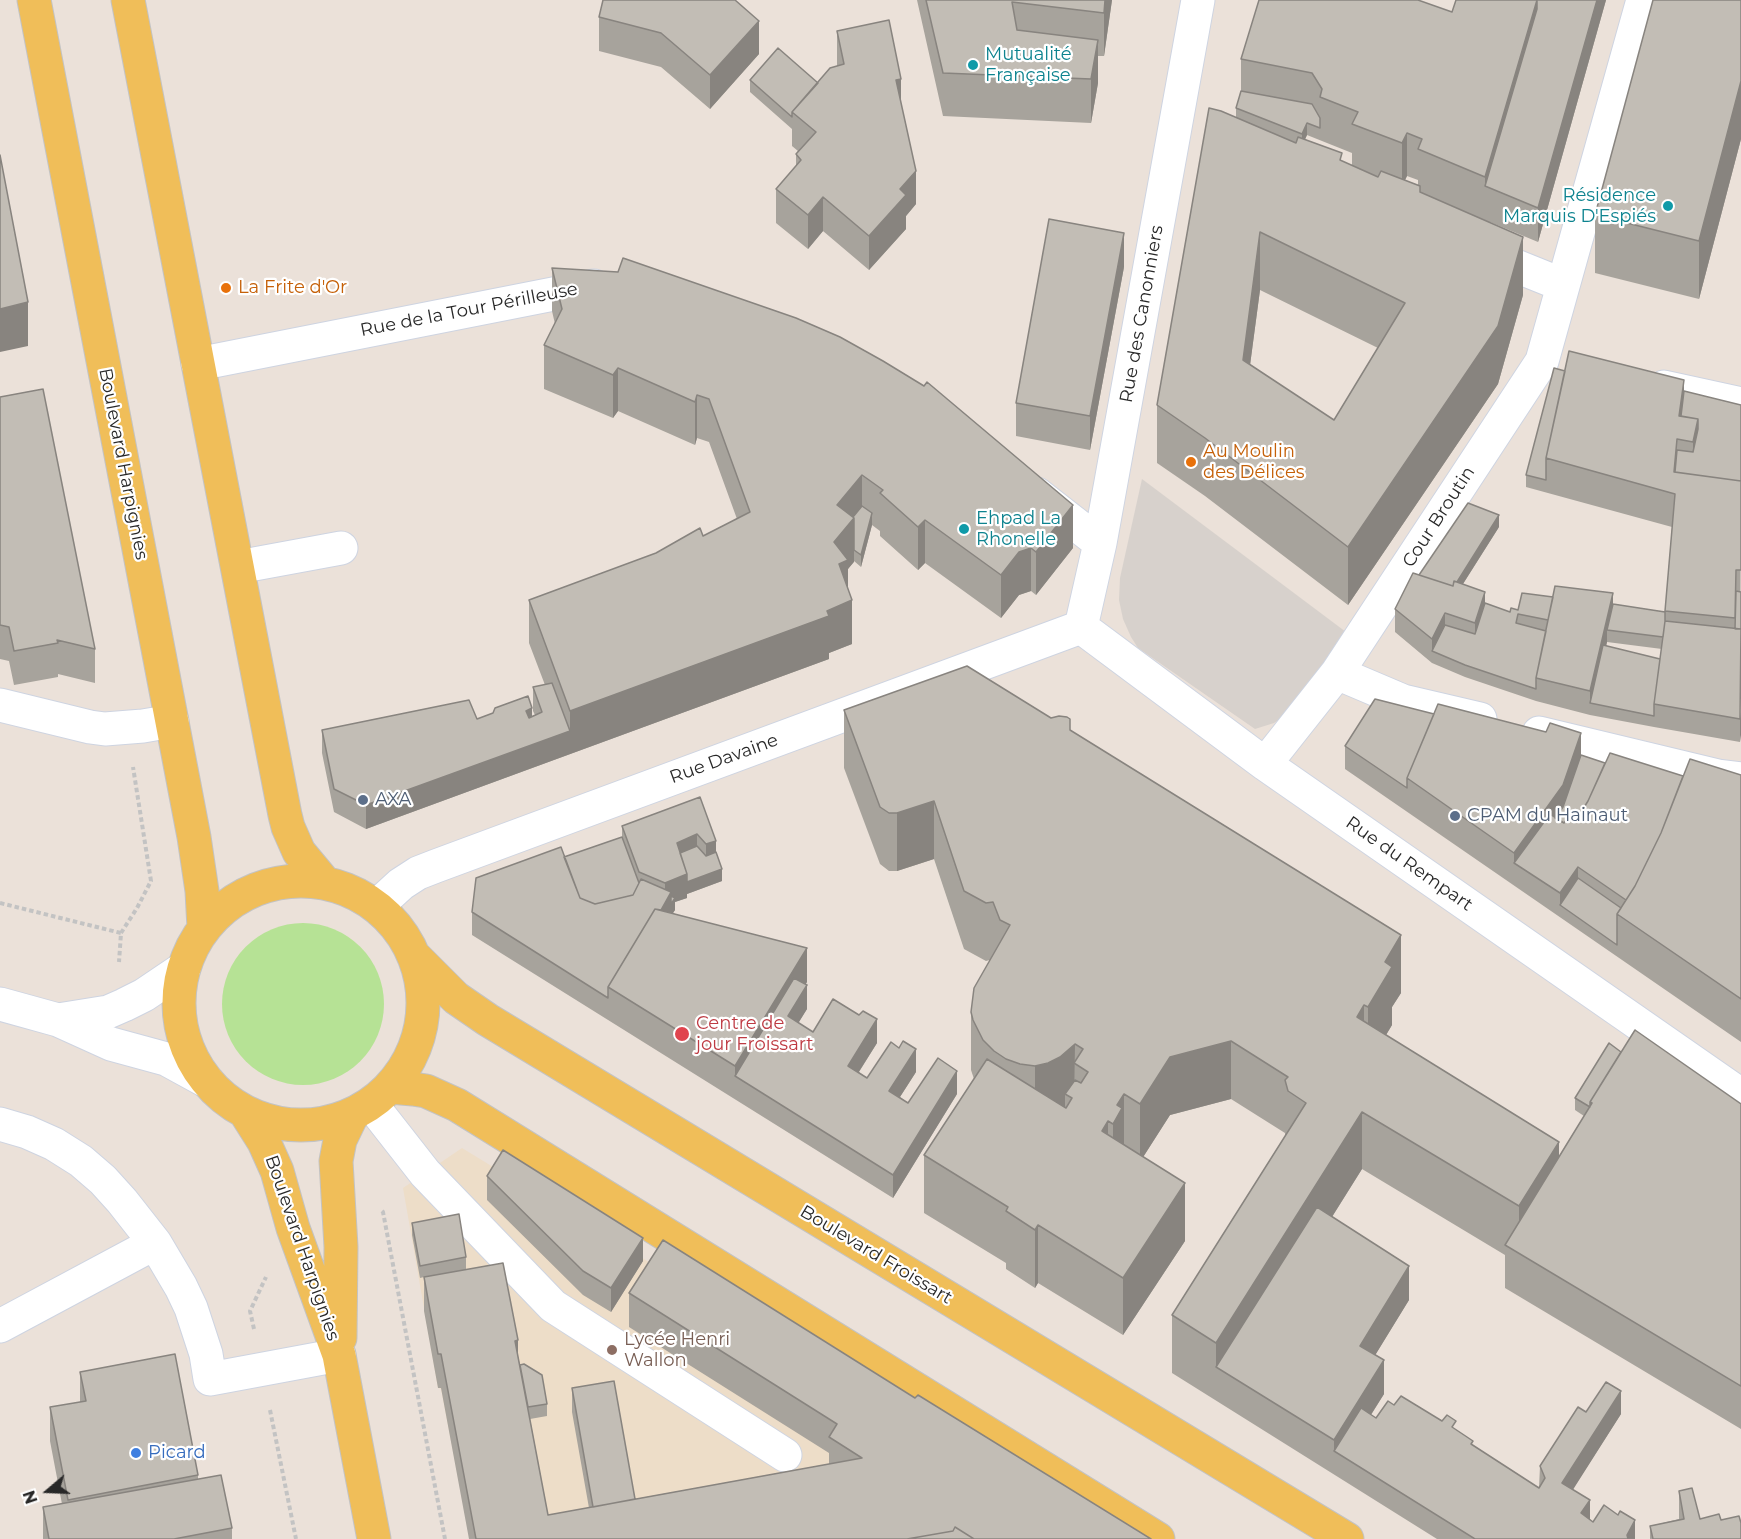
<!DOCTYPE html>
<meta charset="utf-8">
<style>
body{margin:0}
#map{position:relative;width:1741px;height:1539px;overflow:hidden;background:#ebe1d9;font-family:Montserrat,sans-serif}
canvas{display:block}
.north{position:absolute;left:18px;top:1461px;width:60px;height:60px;-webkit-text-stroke:4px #fff;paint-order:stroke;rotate:251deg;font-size:16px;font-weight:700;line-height:24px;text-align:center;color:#282828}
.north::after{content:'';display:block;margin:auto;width:21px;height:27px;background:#282828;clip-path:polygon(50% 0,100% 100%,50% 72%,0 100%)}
</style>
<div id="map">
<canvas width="1741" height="1539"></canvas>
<div class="north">N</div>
</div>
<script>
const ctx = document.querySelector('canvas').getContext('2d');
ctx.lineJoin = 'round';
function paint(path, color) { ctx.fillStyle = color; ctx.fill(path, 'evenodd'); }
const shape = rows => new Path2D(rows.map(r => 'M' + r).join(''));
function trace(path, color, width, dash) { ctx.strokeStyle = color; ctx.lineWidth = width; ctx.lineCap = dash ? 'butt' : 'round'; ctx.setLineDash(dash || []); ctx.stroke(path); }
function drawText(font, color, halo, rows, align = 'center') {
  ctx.font = font + ' Montserrat,sans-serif'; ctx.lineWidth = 4.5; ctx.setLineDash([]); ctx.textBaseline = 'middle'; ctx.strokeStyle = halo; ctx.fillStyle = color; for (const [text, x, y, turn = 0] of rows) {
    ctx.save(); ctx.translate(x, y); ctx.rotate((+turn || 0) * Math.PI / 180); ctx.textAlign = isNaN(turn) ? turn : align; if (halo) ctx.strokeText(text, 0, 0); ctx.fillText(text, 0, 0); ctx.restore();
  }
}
const education = shape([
 [462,1148,1103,1539,470,1539,441,1389,438,1388,403,1188]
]);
const green = shape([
 '222 1004a81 81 0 1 1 162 0a81 81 0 1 1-162 0Z'
]);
const plaza = shape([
 [1142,479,1350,635,1289,713,1274,723,1255,729,1138,648,1131,637,1123,619,1119,600,1120,578]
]);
const path = shape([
 [0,903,121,933,119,962],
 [121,933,137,908,151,881,133,767],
 [382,1211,383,1212,445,1539],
 [254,1329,250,1311,266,1277],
 [270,1410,296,1539]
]);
const minor = shape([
 [1481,252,1563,285],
 [198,364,594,286],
 [1664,387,1741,404],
 [1037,494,1100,543],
 [238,567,341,548],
 [1081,627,1265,764,1741,1095],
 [1081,627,1100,543,1198,0],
 [1337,673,1403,701,1480,719],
 [0,705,90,727,105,729,143,726,172,721],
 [1539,733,1718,776,1741,779],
 [1265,764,1337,673,1542,361,1643,0],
 [377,906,401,884,418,873,436,866,1081,627],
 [0,1004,58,1020,111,1044,166,1059,208,1082],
 [58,1020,108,1012,124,1005,144,995,184,968],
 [371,1104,425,1173,553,1306,785,1455],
 [0,1124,27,1132,54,1144,81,1161,103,1180,122,1201,155,1243,181,1287,191,1308,206,1354,210,1379,339,1355],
 [0,1326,155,1243]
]);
const major = shape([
 [34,0,194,837,202,891,204,928],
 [128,0,285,815,288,827,299,852,324,882],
 '179 1003a122 122 0 1 1 244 0a122 122 0 1 1-244 0Z',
 [415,957,456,998,488,1020,1347,1539],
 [390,1087,413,1089,426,1091,457,1105,1158,1539],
 [245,1112,264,1142,277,1171,293,1228,339,1355,374,1539],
 [340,1338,341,1247,336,1161,340,1140,352,1115]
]);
const wall = shape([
 [917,0,1112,0,1104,56,1098,56,1098,83,1091,123,943,116],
 [1606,0,1538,242,1490,222,1523,295,1498,384,1348,605,1205,496,1157,463,1157,405,1236,117,1236,108,1241,91,1241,59,1452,12],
 [1307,135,1352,153,1352,165,1342,161,1305,139],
 [1407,176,1418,180,1418,185,1405,180],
 [1260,290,1378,348,1334,420,1250,365],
 [1741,0,1741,139,1699,299,1595,273,1595,215],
 [599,17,759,54,710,109,661,67,599,51],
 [837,31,901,104,916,204,906,216,906,229,869,270,823,231,808,249,776,223,776,189,796,166,796,154,798,151,792,146,792,129,750,92,750,80,818,83,837,66],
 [1124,267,1090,450,1016,436,1016,403],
 [552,268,1073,548,1036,595,1031,591,1019,595,1001,618,925,563,918,570,880,536,880,531,872,525,861,567,854,561,848,569,848,588,852,644,829,653,829,659,366,829,334,812,322,753,322,730,532,716,535,715,533,711,533,687,545,685,529,643,529,600,703,536,737,519,709,442,697,438,695,445,618,411,613,418,544,389,544,345,555,324,552,311],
 [1565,371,1684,391,1741,405,1740,742,1654,727,1590,715,1536,701,1465,677,1432,663,1395,632,1395,609,1419,575,1499,527,1463,584,1485,603,1510,612,1518,610,1613,604,1665,612,1672,527,1526,487,1526,475],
 [1607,642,1662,649,1660,659,1606,646],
 [0,397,95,649,95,683,58,674,58,677,14,685,9,661,0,659],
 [844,710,1070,730,1401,993,1392,1007,1392,1025,1386,1035,1559,1156,1584,1116,1575,1110,1575,1098,1621,1052,1741,1104,1741,1429,1505,1288,1505,1255,1362,1169,1332,1217,1409,1300,1375,1355,1384,1394,1371,1415,1376,1418,1394,1405,1456,1430,1473,1446,1539,1488,1540,1466,1586,1412,1621,1414,1572,1490,1590,1519,1593,1522,1635,1539,1437,1539,1172,1373,1172,1315,1285,1136,1285,1133,1231,1099,1170,1115,1143,1157,1185,1241,1123,1335,1038,1283,1035,1288,1006,1269,1006,1263,924,1213,924,1155,974,1079,971,1070,971,1012,990,960,986,961,964,949,934,859,897,871,889,871,880,864,844,768],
 [1345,746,1581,755,1605,763,1683,776,1741,775,1741,1042,1345,769],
 [700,797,716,852,722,881,687,894,687,898,675,902,675,910,673,913,807,982,805,984,807,1009,798,1023,813,1032,877,1043,859,1072,867,1078,916,1072,900,1097,908,1103,957,1094,893,1198,472,935,472,912,564,857,622,837,622,826],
 [487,1176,643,1261,611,1312,583,1295,487,1200],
 [412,1223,466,1257,466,1269,518,1356,520,1365,547,1404,547,1416,530,1419,548,1515,589,1508,572,1412,572,1388,635,1499,829,1464,829,1453,629,1327,629,1293,915,1398,1151,1539,469,1539,441,1388,438,1388,424,1311,424,1277,420,1278,412,1235],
 [80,1372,198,1475,198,1479,232,1528,232,1539,43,1539,43,1507,62,1504,50,1441,50,1407,80,1402],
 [1679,1491,1700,1519,1721,1520,1741,1539,1650,1539,1650,1526,1679,1519]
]);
const shadedWall = shape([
 [1105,0,1112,0,1104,56,1104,13],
 [1537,0,1537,43,1485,186,1485,177],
 [1597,0,1606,0,1538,242,1538,208],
 [759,21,759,54,710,109,710,75],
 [1098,40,1098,83,1091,123,1091,79],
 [901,79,901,113,896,80],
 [1741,81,1741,139,1699,299,1699,241],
 [1307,123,1307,135,1302,146,1302,134],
 [1407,133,1407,176,1402,186,1402,143],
 [916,171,916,204,906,216,906,229,869,270,869,236,900,189],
 [823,197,823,231,808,249,808,215],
 [1260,232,1260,290,1243,418,1243,360],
 [1124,233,1124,267,1090,450,1090,416],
 [1523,237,1523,295,1498,384,1348,605,1348,547],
 [28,302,28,346,0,352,0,309],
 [618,368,618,411,613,418,613,375],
 [1684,380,1684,414,1683,427,1679,416],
 [697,395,697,438,695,445,695,402],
 [1698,419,1698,453,1693,476,1693,442],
 [862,475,862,518,854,528,854,562,848,569,848,602,852,600,852,644,829,653,829,659,366,829,366,805,570,731,570,711,834,542,837,505],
 [1073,505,1073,548,1036,595,1036,552],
 [872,513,872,525,861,567,861,555],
 [1499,515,1499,527,1454,598,1452,591],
 [925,520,925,563,918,570,918,527],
 [1031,548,1031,591,1019,595,1001,618,1001,575,1019,552],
 [1485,592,1485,615,1475,646,1475,623],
 [1613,593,1613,616,1607,630,1607,642,1593,703,1590,703,1590,691],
 [1445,613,1445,636,1432,651,1432,639],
 [532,708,532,732,526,711],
 [1741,711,1741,735,1740,742,1740,719],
 [1581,733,1581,767,1563,819,1514,863,1514,853],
 [934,801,934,859,897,871,897,813],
 [697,834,697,858,677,854,677,843],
 [716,841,716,864,706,868,706,844],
 [1578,867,1578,890,1560,905,1560,893],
 [722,869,722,881,687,894,687,898,675,902,675,910,671,916,671,904,671,916,613,990,665,901,665,883,687,874],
 [1401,935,1401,993,1392,1007,1392,1025,1368,1065,1368,1007,1385,962],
 [807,948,807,982,745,1083,735,1076,735,1066],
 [807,985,807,1009,788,1040,788,1016],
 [1364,1005,1364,1063,1357,1017],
 [877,1019,877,1043,848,1089,848,1066],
 [1231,1041,1231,1099,1170,1115,1140,1162,1140,1104,1170,1057],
 [1075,1044,1074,1103,1072,1098,1065,1094,1065,1110,1035,1124,1035,1066],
 [916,1049,916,1072,889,1114,889,1091],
 [957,1071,957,1094,893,1198,893,1175],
 [1124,1094,1124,1152,1113,1182,1113,1124,1117,1105],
 [1362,1112,1362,1169,1232,1376,1216,1367,1216,1343],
 [1108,1121,1108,1179,1102,1131],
 [1559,1142,1559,1200,1519,1254,1519,1206],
 [1185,1183,1185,1241,1123,1335,1123,1278],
 [1038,1225,1038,1283,1035,1288,1035,1230],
 [643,1238,643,1261,611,1312,611,1288],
 [1409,1266,1409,1300,1360,1380,1360,1346],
 [518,1340,518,1373,515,1341],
 [1384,1360,1384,1394,1344,1457,1334,1451,1334,1440],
 [1621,1391,1621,1414,1562,1507,1562,1483],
 [1590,1500,1590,1523,1581,1513],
 [1635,1520,1635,1539,1627,1539,1627,1535]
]);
const building = shape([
 [603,0,735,0,759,21,710,75,661,33,599,17,603,0],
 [926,0,1105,0,1104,13,1012,2,1017,30,1098,40,1091,79,943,73,926,0],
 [1259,0,1418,0,1452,12,1456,0,1537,0,1485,177,1418,149,1422,139,1407,133,1402,143,1352,124,1358,112,1320,97,1322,89,1312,73,1241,59,1259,0],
 [1537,0,1597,0,1538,208,1485,186,1537,9,1537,0],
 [1653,0,1741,0,1741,81,1699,241,1595,215,1653,0],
 [889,20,901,79,896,80,916,171,900,189,906,195,869,236,823,197,808,215,776,189,801,160,796,154,816,132,792,112,830,68,844,64,837,31,889,20],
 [778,48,818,83,792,112,792,117,750,80,778,48],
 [1241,91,1312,104,1320,118,1320,128,1307,123,1302,134,1236,108,1241,91],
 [1209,108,1221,111,1296,143,1298,137,1342,153,1340,160,1378,177,1381,171,1420,186,1420,192,1523,237,1498,326,1348,547,1205,438,1157,405,1209,108],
 [1260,232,1405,303,1334,420,1243,360,1260,232],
 [0,155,28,302,0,309,0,155],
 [1049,219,1124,233,1090,416,1016,403,1049,219],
 [623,258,796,318,840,337,883,361,924,386,927,382,1073,505,1036,552,1031,548,1019,552,1001,575,925,520,918,527,880,493,883,490,862,475,837,505,854,518,834,542,848,560,839,564,852,600,827,611,829,616,570,711,529,600,656,553,700,528,703,536,750,512,709,399,697,395,695,402,618,368,613,375,544,345,562,309,552,268,618,272,623,258],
 [1569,351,1684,380,1679,416,1698,419,1693,442,1677,439,1674,472,1741,481,1741,570,1736,570,1735,618,1665,611,1675,494,1546,458,1569,351],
 [1554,368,1565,371,1546,458,1546,480,1526,475,1554,368],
 [43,389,95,649,57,640,58,643,14,651,9,627,0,625,0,397,43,389],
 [1684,391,1741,405,1741,481,1675,472,1677,450,1693,452,1698,429,1698,419,1681,416,1684,391],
 [1468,503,1499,515,1457,582,1454,581,1453,586,1419,575,1468,503],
 [862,506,872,513,861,555,854,550,854,518,853,517,862,506],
 [1413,573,1453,586,1454,581,1485,592,1475,623,1445,613,1432,639,1395,609,1413,573],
 [1555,586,1613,593,1590,691,1536,678,1555,586],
 [1736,591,1741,592,1741,629,1735,629,1736,591],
 [1522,593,1553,597,1548,620,1518,614,1516,623,1546,631,1536,678,1536,689,1465,665,1432,651,1445,625,1475,634,1485,603,1510,612,1511,608,1518,610,1522,593],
 [1613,604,1665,612,1665,621,1663,637,1607,630,1613,604],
 [1665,621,1741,629,1740,719,1654,704,1665,621],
 [1603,645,1660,659,1654,704,1654,716,1590,703,1603,645],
 [967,666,1051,718,1059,716,1067,717,1070,719,1070,730,1401,935,1385,962,1392,967,1368,1007,1364,1005,1357,1017,1559,1142,1519,1206,1362,1112,1216,1343,1172,1315,1306,1103,1288,1091,1285,1080,1288,1077,1231,1041,1170,1057,1140,1104,1124,1094,1117,1105,1122,1108,1113,1124,1108,1121,1102,1131,1185,1183,1123,1278,1038,1225,1035,1230,1006,1211,1008,1207,924,1155,987,1059,1066,1108,1072,1098,1065,1094,1075,1080,1081,1083,1088,1072,1074,1063,1083,1049,1075,1044,1060,1057,1048,1063,1035,1066,1020,1064,1006,1059,994,1051,983,1040,973,1020,971,1012,974,988,1010,925,1000,920,993,902,986,903,964,891,934,801,897,813,889,813,880,807,844,710,967,666],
 [552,683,570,731,366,805,334,789,322,730,469,700,477,719,493,713,495,708,528,696,532,708,526,711,529,718,542,712,533,687,552,683],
 [1375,699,1434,714,1407,778,1407,788,1345,746,1375,699],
 [1438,704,1546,732,1550,723,1581,733,1563,785,1514,853,1407,778,1438,704],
 [1610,753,1683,776,1661,833,1635,886,1626,900,1578,867,1560,893,1514,863,1550,814,1564,823,1568,817,1575,822,1588,801,1610,753],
 [1581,755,1605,763,1588,801,1575,822,1568,817,1564,823,1555,818,1563,807,1581,755],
 [1690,759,1741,775,1741,999,1617,914,1635,886,1661,833,1690,759],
 [700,797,716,841,706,844,697,834,677,843,687,874,665,883,639,872,622,826,700,797],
 [622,837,639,883,633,895,595,904,580,898,564,857,622,837],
 [697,846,706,856,716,852,722,869,687,882,687,874,680,853,697,846],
 [561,847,580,898,595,904,633,895,641,879,671,892,661,910,655,909,608,987,608,998,472,912,476,878,561,847],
 [1578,878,1621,908,1617,914,1617,945,1560,905,1578,878],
 [671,896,675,898,671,904,671,896],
 [655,909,807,948,735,1066,608,987,655,909],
 [794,978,807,985,788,1016,813,1032,833,999,859,1015,863,1011,877,1019,848,1066,867,1078,891,1042,899,1048,903,1041,916,1049,889,1091,908,1103,938,1058,957,1071,893,1175,735,1076,794,978],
 [1635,1030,1741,1104,1741,1386,1505,1245,1592,1103,1590,1102,1635,1030],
 [1609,1043,1621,1052,1590,1102,1590,1107,1575,1098,1609,1043],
 [503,1150,643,1238,611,1288,583,1271,487,1176,503,1150],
 [1317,1207,1409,1266,1360,1346,1384,1360,1334,1440,1216,1367,1317,1207],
 [459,1214,466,1257,420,1266,412,1223,459,1214],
 [663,1240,915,1398,918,1395,1151,1539,974,1539,955,1527,953,1531,907,1539,476,1539,441,1354,438,1354,424,1277,503,1263,518,1340,515,1341,548,1515,862,1458,829,1437,837,1424,629,1293,663,1240],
 [175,1354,198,1475,68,1500,50,1407,86,1401,80,1372,175,1354],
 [524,1364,542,1375,547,1404,528,1407,520,1365,524,1364],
 [614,1381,635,1499,593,1507,572,1388,614,1381],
 [1606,1382,1621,1391,1562,1483,1590,1500,1581,1513,1593,1522,1604,1505,1618,1515,1620,1511,1635,1520,1627,1535,1628,1539,1475,1539,1334,1451,1361,1408,1376,1418,1388,1401,1394,1405,1401,1396,1442,1421,1447,1415,1456,1421,1452,1427,1473,1441,1471,1444,1539,1488,1545,1478,1540,1466,1578,1407,1586,1412,1606,1382],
 [221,1475,232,1528,174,1539,49,1539,43,1507,221,1475],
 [1692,1488,1700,1519,1719,1514,1721,1520,1739,1516,1741,1523,1741,1539,1653,1539,1650,1526,1684,1519,1679,1491,1692,1488],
 [955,1527,974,1539,907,1539,953,1531,955,1527]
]);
const markers = [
 [973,65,6,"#0f9aa8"],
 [1668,206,6,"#0f9aa8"],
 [226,288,6,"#e8710a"],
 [1191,462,6,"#e8710a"],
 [964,529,6,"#0f9aa8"],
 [363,800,6,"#5c6f8a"],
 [1455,816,6,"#5c6f8a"],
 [682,1034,8,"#e0444e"],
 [612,1350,6,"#8d6e63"],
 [136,1453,6,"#3f7fe0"]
];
const cultureNames = [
 ["Mutualité",985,55],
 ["Française",985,76],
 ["Résidence",1656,196,"right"],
 ["Marquis D'Espiés",1656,217,"right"],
 ["Ehpad La",976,519],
 ["Rhonelle",976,540]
];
const foodNames = [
 ["La Frite d'Or",238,288],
 ["Au Moulin",1203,452],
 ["des Délices",1203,473]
];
const streetNames = [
 ["Rue de la Tour Périlleuse",469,310,-11],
 ["Rue des Canonniers",1142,314,-80],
 ["Boulevard Harpignies",123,464,79],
 ["Cour Broutin",1439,517,-57],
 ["Rue Davaine",724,759,-20],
 ["Rue du Rempart",1409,864,35],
 ["Boulevard Harpignies",302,1248,71],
 ["Boulevard Froissart",876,1255,31]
];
const serviceNames = [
 ["AXA",375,800],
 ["CPAM du Hainaut",1467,816]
];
const healthNames = [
 ["Centre de",696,1024],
 ["jour Froissart",696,1045]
];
const educationNames = [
 ["Lycée Henri",624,1340],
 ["Wallon",624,1361]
];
const shopNames = [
 ["Picard",148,1453]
];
paint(education, '#edddc8');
paint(green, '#b6e295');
paint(plaza, '#d7d1cc');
trace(minor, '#ced4e1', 35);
trace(major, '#c3c3c3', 35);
trace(path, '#c3c3c3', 4, [4.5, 3]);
trace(minor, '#fff', 33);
trace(major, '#f0be59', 33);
paint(wall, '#a7a39c');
paint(shadedWall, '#88847f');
paint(building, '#c2bdb5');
trace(building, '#88847f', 1.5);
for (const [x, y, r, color] of markers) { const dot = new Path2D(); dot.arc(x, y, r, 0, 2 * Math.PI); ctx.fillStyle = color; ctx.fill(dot); trace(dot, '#fff', 2); }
drawText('18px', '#0d838f', '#fff', cultureNames, 'left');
drawText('18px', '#c56008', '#fff', foodNames, 'left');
drawText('18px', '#282828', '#fff', streetNames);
drawText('18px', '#4e5e75', '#fff', serviceNames, 'left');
drawText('18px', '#be3a42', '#fff', healthNames, 'left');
drawText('18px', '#785e54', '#fff', educationNames, 'left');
drawText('18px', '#366cbe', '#fff', shopNames, 'left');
</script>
